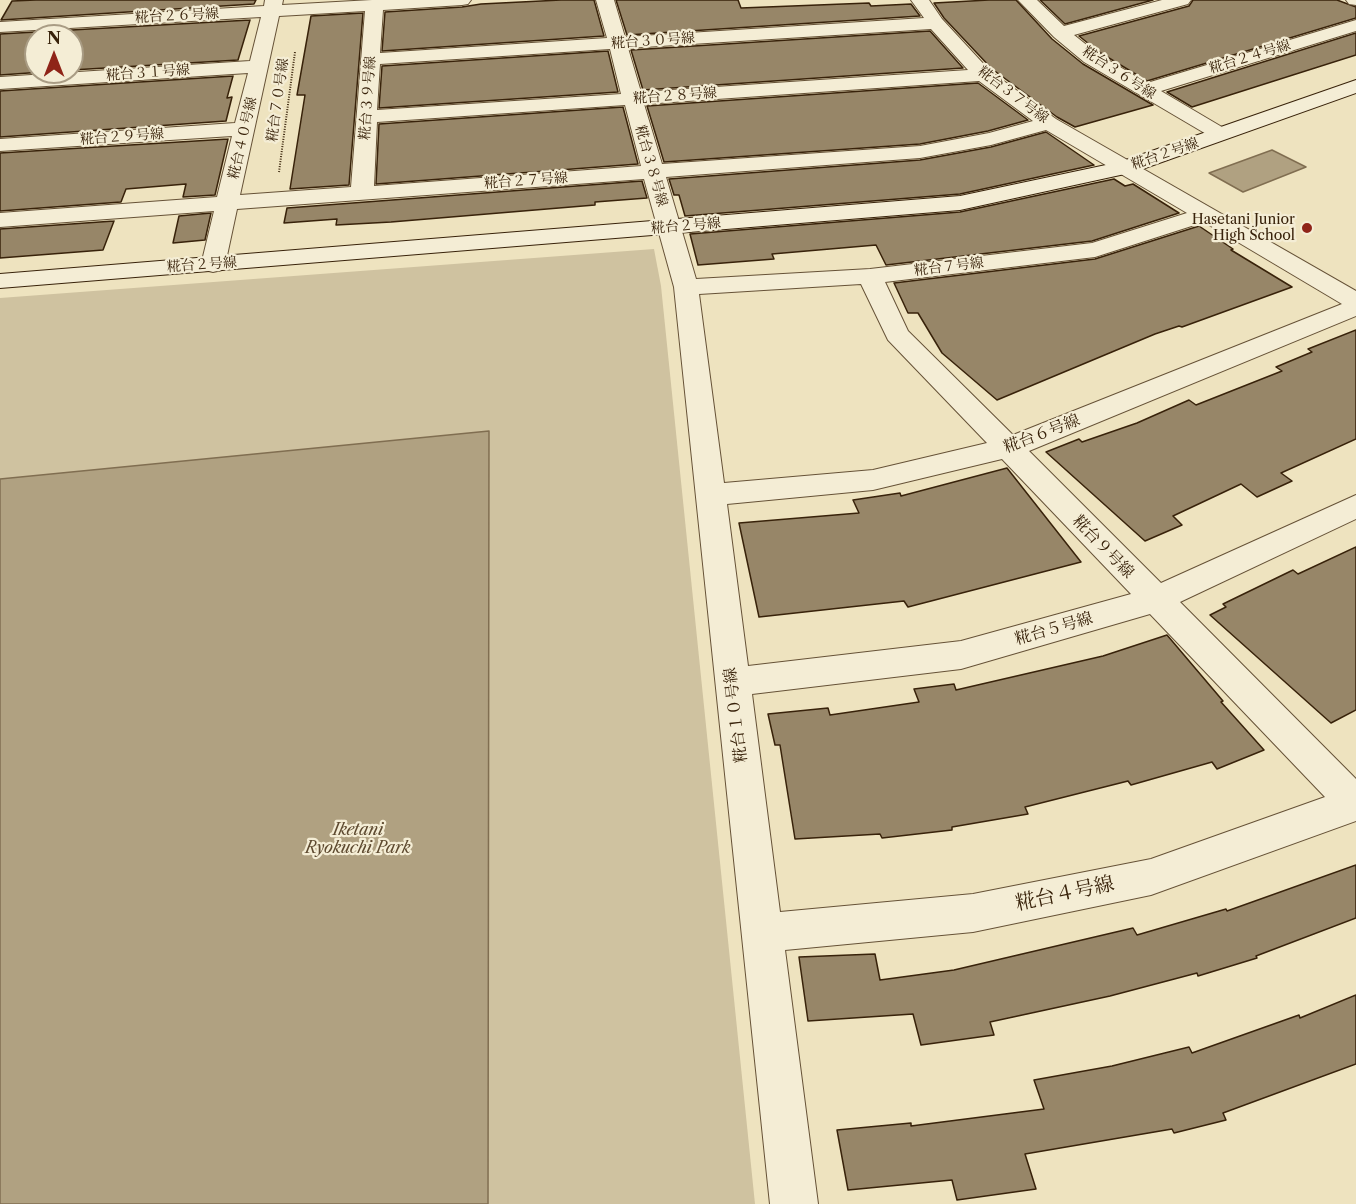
<!DOCTYPE html>
<meta charset="utf-8">
<style>
body{margin:0}
#map{position:relative;width:1356px;height:1204px;overflow:hidden;background:#eee3bf;font-family:"Libre Caslon Text",serif}
canvas{display:block}
.north{position:absolute;left:24px;top:24px;width:60px;height:60px;box-sizing:border-box;background:#f4edd5;border:2px solid #a99c84;border-radius:50%;rotate:0deg;font-size:16px;font-weight:700;line-height:24px;text-align:center;color:#38220a}
.north::after{content:'';display:block;margin:auto;width:21px;height:27px;background:#8f2418;clip-path:polygon(50% 0,100% 100%,50% 72%,0 100%)}
</style>
<div id="map">
<canvas width="1356" height="1204"></canvas>
<div class="north">N</div>
</div>
<script>
const ctx = document.querySelector('canvas').getContext('2d');
ctx.lineJoin = 'round';
function paint(path, color) { ctx.fillStyle = color; ctx.fill(path, 'evenodd'); }
const shape = rows => new Path2D(rows.map(r => 'M' + r).join(''));
function trace(path, color, width, dash) { ctx.strokeStyle = color; ctx.lineWidth = width; ctx.lineCap = dash ? 'butt' : 'round'; ctx.setLineDash(dash || []); ctx.stroke(path); }
function drawText(font, color, halo, rows, align = 'center') {
  ctx.font = font + ' "Libre Caslon Text","Noto Serif JP",serif'; ctx.lineWidth = 4.5; ctx.setLineDash([]); ctx.textBaseline = 'middle'; ctx.strokeStyle = halo; ctx.fillStyle = color; for (const [text, x, y, turn = 0] of rows) {
    ctx.save(); ctx.translate(x, y); ctx.rotate((+turn || 0) * Math.PI / 180); ctx.textAlign = isNaN(turn) ? turn : align; if (halo) ctx.strokeText(text, 0, 0); ctx.fillText(text, 0, 0); ctx.restore();
  }
}
const green = shape([
 [654,249,661,286,755,1204,0,1204,0,298]
]);
const water = shape([
 [1272,150,1306,167,1243,192,1209,173,1272,150],
 [489,431,488,1204,0,1204,0,479,489,431]
]);
const building = shape([
 [36,0,256,0,254,4,1,20,12,1,36,0],
 [561,0,594,0,604,36,382,51,385,12,462,7,481,4,561,0],
 [616,0,738,0,741,8,869,3,871,6,911,4,920,16,627,35,616,0],
 [989,0,1016,0,1052,39,1083,64,1153,105,1075,127,1057,117,992,69,944,18,934,3,989,0],
 [1040,0,1153,0,1065,24,1040,0],
 [1193,0,1337,0,1356,7,1356,18,1147,81,1099,52,1079,36,1189,6,1193,0],
 [363,13,349,185,290,189,305,95,297,95,311,16,363,13],
 [250,20,238,60,72,70,72,36,36,36,36,72,43,72,0,75,0,34,250,20],
 [930,31,963,68,643,90,631,50,930,31],
 [1356,33,1356,55,1192,107,1167,92,1356,33],
 [608,51,618,92,379,108,382,66,608,51],
 [233,76,227,98,232,97,226,121,0,137,0,91,233,76],
 [978,83,1028,120,988,131,920,144,664,162,647,106,978,83],
 [623,107,638,164,376,184,379,124,623,107],
 [1046,132,1094,165,960,194,685,216,679,195,674,195,669,179,920,160,991,147,1046,132],
 [228,139,215,195,183,197,186,184,126,189,121,202,0,211,0,153,228,139],
 [1114,179,1125,186,1133,184,1179,213,1092,241,886,265,876,245,772,254,774,259,698,265,690,234,960,212,1114,179],
 [642,181,647,198,595,202,595,205,391,222,336,225,337,219,284,223,287,208,642,181],
 [211,213,205,240,173,243,179,216,211,213],
 [114,221,103,250,0,258,0,229,114,221],
 [1199,226,1233,249,1231,250,1292,287,1182,327,1179,326,1155,334,997,400,942,353,918,313,908,313,894,283,1095,259,1199,226],
 [1356,330,1356,439,1281,473,1292,481,1257,497,1241,484,1173,516,1182,525,1145,541,1046,452,1079,439,1082,442,1137,423,1189,400,1196,405,1282,371,1276,367,1312,352,1308,349,1356,330],
 [1007,468,1081,562,908,607,904,601,759,617,739,523,859,513,853,500,900,493,901,496,1007,468],
 [1356,547,1356,710,1331,723,1210,615,1226,607,1223,604,1293,570,1298,574,1356,547],
 [1167,635,1223,701,1221,702,1264,750,1217,769,1212,762,1131,785,1128,781,1025,807,1028,814,952,827,952,830,882,838,880,834,795,839,780,745,775,745,768,714,828,708,830,715,919,702,914,689,954,684,956,690,1103,656,1167,635],
 [1356,865,1356,918,1256,956,1257,958,1198,976,1197,973,1110,996,990,1022,994,1035,921,1045,913,1014,808,1021,799,957,875,954,880,980,954,970,1133,928,1137,935,1226,909,1227,911,1356,865],
 [1356,995,1356,1064,1223,1113,1226,1120,1174,1133,1172,1129,1025,1154,1036,1189,957,1200,952,1180,848,1190,837,1130,911,1123,911,1126,1044,1109,1034,1080,1112,1066,1189,1047,1192,1053,1299,1015,1300,1018,1356,995]
]);
const path = shape([
 [279,172,295,52]
]);
const street = shape([
 [265,0,283,0,282,5,372,0,471,0,468,4,462,5,383,10,380,53,607,38,596,0,614,0,625,37,924,18,911,0,929,0,942,19,990,71,1056,119,1356,291,1356,316,1029,451,1161,583,1356,495,1356,519,1180,602,1356,779,1356,821,1151,895,973,932,785,950,818,1204,770,1204,674,287,644,179,237,209,225,265,222,270,213,272,204,270,201,265,214,211,0,227,0,213,217,197,232,136,0,151,0,139,235,123,248,73,0,89,0,77,250,61,261,17,0,32,0,22,264,6,265,0],
 [365,11,351,187,240,195,279,16,365,11],
 [931,29,968,70,641,92,628,48,931,29],
 [610,49,621,94,377,110,380,64,610,49],
 [979,81,1033,121,989,133,920,146,662,164,644,104,979,81],
 [625,105,641,166,374,186,377,122,625,105],
 [1046,130,1187,213,1092,243,870,269,696,279,666,177,920,158,991,145,1046,130],
 [1204,222,1342,304,1013,435,908,331,885,282,1095,257,1204,222],
 [861,284,888,340,987,443,873,470,724,483,699,294,861,284],
 [1002,459,1131,594,961,641,748,666,727,504,873,490,1002,459],
 [1150,614,1325,797,1151,859,973,894,780,912,752,694,961,669,1150,614],
 [1018,0,1037,0,1064,26,1162,0,1191,0,1188,4,1074,35,1098,54,1147,83,1356,20,1356,31,1161,91,1227,130,1230,134,1227,138,1220,140,1213,138,1084,62,1054,37,1018,0],
 [1346,0,1356,0,1356,5,1349,4,1346,0]
]);
const secondary = shape([
 [1356,80,1356,93,1134,172,960,210,0,288,0,274,960,196,1120,162,1356,80]
]);
const markers = [
 [1307,228,6,"#8f2418"]
];
const farStreetnames = [
 ["糀台２６号線",177,16,-3],
 ["糀台３０号線",653,41,-4],
 ["糀台２４号線",1250,57,-17],
 ["糀台３１号線",148,73,-4],
 ["糀台３６号線",1119,73,33],
 ["糀台３７号線",1013,95,37],
 ["糀台２８号線",675,96,-4],
 ["糀台３９号線",368,98,-86],
 ["糀台７０号線",278,100,-82],
 ["糀台２９号線",122,137,-4],
 ["糀台４０号線",243,138,-77],
 ["糀台２号線",1165,154,-19],
 ["糀台３８号線",651,166,74],
 ["糀台２７号線",526,181,-4],
 ["糀台２号線",686,226,-5],
 ["糀台２号線",202,265,-4],
 ["糀台７号線",949,267,-7]
];
const farPoinames = [
 ["Hasetani Junior",1295,220],
 ["High School",1295,236]
];
const streetNames = [
 ["糀台６号線",1042,434,-21],
 ["糀台９号線",1103,547,46],
 ["糀台５号線",1054,629,-16],
 ["糀台１０号線",736,715,-97]
];
const parkNames = [
 ["Iketani",358,830],
 ["Ryokuchi Park",358,848]
];
const nearStreetnames = [
 ["糀台４号線",1065,894,-12]
];
paint(green, '#cfc2a0');
paint(water, '#b0a181');
trace(water, '#806e51', 1.5);
paint(building, '#978668');
trace(building, '#38220a', 1.5);
trace(street, '#665237', 2);
trace(secondary, '#38220a', 2);
trace(path, '#38220a', 2, [1, 1.5]);
paint(street, '#f4edd5');
paint(secondary, '#f4edd5');
for (const [x, y, r, color] of markers) { const dot = new Path2D(); dot.arc(x, y, r, 0, 2 * Math.PI); ctx.fillStyle = color; ctx.fill(dot); trace(dot, '#f4edd5', 2); }
drawText('14px', '#38220a', '#f4edd5', farStreetnames);
drawText('14px', '#38220a', '#f4edd5', farPoinames, 'right');
drawText('16px', '#38220a', '#f4edd5', streetNames);
drawText('italic 16px', '#5e4a30', '#f4edd5', parkNames);
drawText('20px', '#38220a', '#f4edd5', nearStreetnames);
</script>
